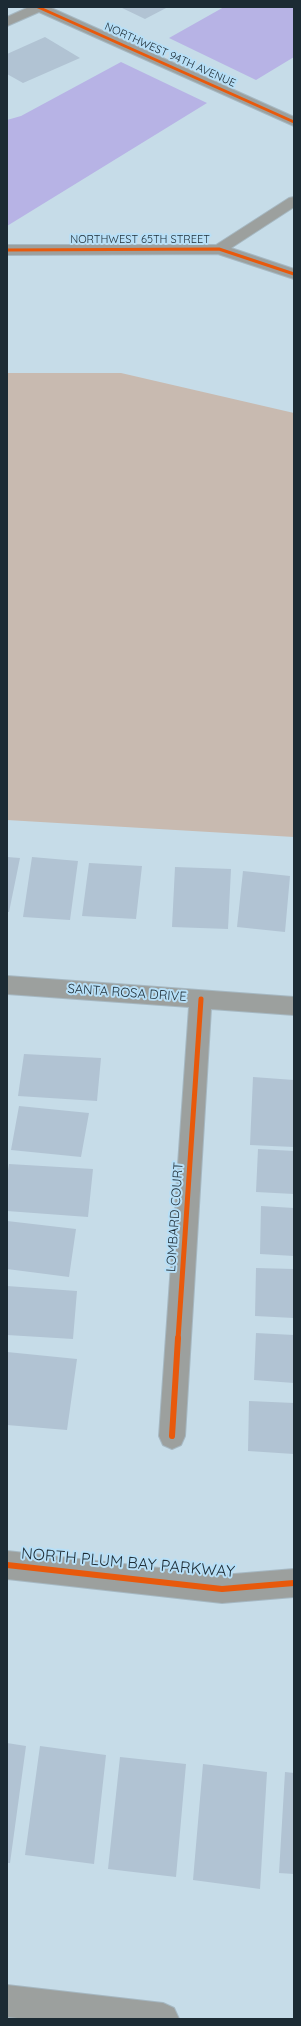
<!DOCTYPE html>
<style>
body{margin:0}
#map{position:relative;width:301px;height:2026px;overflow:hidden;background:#c6dce8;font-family:Quicksand,sans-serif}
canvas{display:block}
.frame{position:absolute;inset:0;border:8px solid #1c2b34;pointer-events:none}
</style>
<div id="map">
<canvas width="301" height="2026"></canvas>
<div class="frame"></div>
</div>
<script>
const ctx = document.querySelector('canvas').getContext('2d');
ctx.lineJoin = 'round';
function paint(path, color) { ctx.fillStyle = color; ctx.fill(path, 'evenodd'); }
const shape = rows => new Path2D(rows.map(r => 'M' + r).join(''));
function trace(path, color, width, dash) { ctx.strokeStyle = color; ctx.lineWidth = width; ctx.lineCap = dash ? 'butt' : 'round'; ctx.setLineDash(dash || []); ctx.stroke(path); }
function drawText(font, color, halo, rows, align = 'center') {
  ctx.font = font + ' Quicksand,sans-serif'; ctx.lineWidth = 4; ctx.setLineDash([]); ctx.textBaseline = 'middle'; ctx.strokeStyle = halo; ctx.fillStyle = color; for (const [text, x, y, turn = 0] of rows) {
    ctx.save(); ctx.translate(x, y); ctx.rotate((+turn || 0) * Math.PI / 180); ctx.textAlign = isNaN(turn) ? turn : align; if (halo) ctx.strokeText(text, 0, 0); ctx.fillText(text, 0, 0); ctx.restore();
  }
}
const green = shape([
 [7,373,121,373,294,413,294,837,7,820]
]);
const water = shape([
 [224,7,294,7,294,57,256,80,169,38],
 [121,62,207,103,7,226,7,120,21,116]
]);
const building = shape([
 [120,7,168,7,145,19],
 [45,37,80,58,23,83,7,74,7,54],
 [7,857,20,858,9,912,7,912],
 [32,857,78,861,70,920,23,917],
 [89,863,142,866,136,919,82,916],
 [175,867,231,869,228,929,172,927],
 [243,871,290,876,285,932,237,927],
 [24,1054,101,1058,97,1101,18,1096],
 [253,1077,294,1080,294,1147,250,1145],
 [19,1106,89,1113,81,1157,11,1150],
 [258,1149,294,1151,294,1194,256,1192],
 [9,1164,93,1169,88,1217,7,1211,7,1177],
 [261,1206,294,1208,294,1256,260,1254],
 [7,1221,76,1229,69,1277,7,1269],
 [256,1268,294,1269,294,1318,255,1316],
 [7,1286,77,1291,73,1339,7,1335],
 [256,1333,294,1335,294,1383,254,1380],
 [7,1352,77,1359,67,1430,7,1425],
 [249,1401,294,1403,294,1454,248,1451],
 [7,1743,26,1746,10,1863,7,1863],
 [40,1746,106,1755,94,1864,25,1855],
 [120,1757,186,1764,176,1877,108,1869],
 [203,1764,267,1772,260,1889,193,1880],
 [285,1772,294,1773,294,1874,279,1873]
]);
const minor = shape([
 [29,7,49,7,294,117,294,126,39,12,7,26,7,17,29,7],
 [294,197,294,207,231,248,294,269,294,279,218,254,7,255,7,245,216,245,289,198,294,197],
 [7,976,294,997,294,1015,211,1009,185,1436,181,1445,172,1449,163,1445,159,1436,189,1007,7,994,7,976],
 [7,1551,222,1575,294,1569,294,1597,222,1603,7,1579,7,1551],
 [7,1985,163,2003,174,2008,179,2019,28,2019,7,2017,7,1985]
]);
const cyclewayFar2 = shape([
 [38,7,294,122],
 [7,250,219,249,294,274]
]);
const cyclewayFar1 = shape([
 [178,1339,201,999]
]);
const cycleway = shape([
 [172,1436,178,1338],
 [7,1565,222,1589,294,1583]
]);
const farStreetnames = [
 ["NORTHWEST 94TH AVENUE",170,55,24],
 ["NORTHWEST 65TH STREET",140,240]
];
const streetNames = [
 ["SANTA ROSA DRIVE",127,993,4],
 ["LOMBARD COURT",175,1217,-86]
];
const nearStreetnames = [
 ["NORTH PLUM BAY PARKWAY",128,1563,5]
];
paint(green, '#c8bab0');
paint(water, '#b7b3e5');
paint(building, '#b1c3d3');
trace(minor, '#a6b8c2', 2);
paint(minor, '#9ca09e');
trace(cyclewayFar2, '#e8590c', 3);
trace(cyclewayFar1, '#e8590c', 5);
trace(cycleway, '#e8590c', 6);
drawText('11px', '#1c2b34', '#b7dff7', farStreetnames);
drawText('13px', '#1c2b34', '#b7dff7', streetNames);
drawText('16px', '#1c2b34', '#b7dff7', nearStreetnames);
</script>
